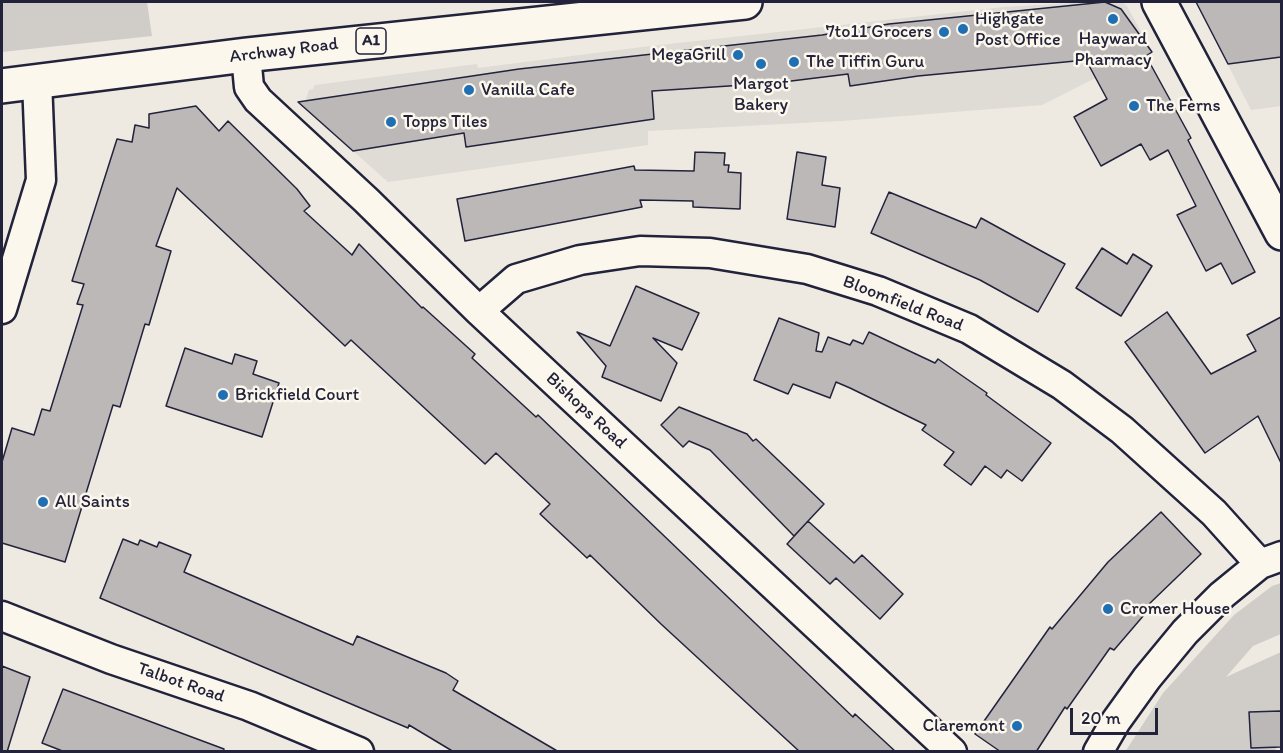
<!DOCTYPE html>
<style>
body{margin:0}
#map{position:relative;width:1283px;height:753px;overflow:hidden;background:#eeeae2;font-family:Itim,sans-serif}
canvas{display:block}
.frame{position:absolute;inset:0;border:3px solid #22223b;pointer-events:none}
.scale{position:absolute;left:1070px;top:708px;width:88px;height:27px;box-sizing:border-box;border:3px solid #22223b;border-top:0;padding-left:8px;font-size:18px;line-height:21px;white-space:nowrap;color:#22223b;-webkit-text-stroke:4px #fbf7ec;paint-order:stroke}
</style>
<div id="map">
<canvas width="1283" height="753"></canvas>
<div class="frame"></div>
<div class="scale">20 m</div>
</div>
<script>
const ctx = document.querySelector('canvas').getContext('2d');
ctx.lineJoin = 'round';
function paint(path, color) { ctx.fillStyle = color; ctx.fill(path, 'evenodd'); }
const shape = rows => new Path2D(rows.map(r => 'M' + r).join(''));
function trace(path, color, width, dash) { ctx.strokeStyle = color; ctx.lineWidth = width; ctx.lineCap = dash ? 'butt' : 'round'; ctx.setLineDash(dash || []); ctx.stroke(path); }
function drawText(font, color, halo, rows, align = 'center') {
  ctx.font = font + ' Itim,sans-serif'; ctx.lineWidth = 5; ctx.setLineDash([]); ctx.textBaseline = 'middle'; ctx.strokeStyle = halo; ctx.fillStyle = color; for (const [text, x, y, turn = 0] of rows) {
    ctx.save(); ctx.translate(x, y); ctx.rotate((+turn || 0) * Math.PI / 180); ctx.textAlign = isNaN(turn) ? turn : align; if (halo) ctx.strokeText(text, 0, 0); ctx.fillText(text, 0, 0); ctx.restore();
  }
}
const built = shape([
 [1089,2,1122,2,1127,6,1151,50,1042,105,841,121,648,131,648,145,388,182,308,111,304,104,309,90,313,89,315,85,477,64,478,68,642,47,1004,7],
 [1196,2,1281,2,1281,106,1251,110]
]);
const green = shape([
 [2,2,147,2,152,36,2,52],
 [1281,583,1281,634,1253,646,1226,677,1281,652,1281,711,1249,712,1251,748,1278,747,1274,751,1125,752,1163,693,1234,615,1272,586]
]);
const building = shape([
 [1105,2,1121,9,1152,52,1146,56,1191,138,1188,140,1255,272,1232,284,1221,263,1206,271,1177,215,1196,206,1168,150,1150,160,1141,144,1101,166,1074,117,1107,99,1086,60,918,76,850,86,848,74,775,83,652,91,654,119,466,147,464,133,353,151,298,102,519,69,822,35,889,24,1105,2],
 [1196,2,1281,2,1281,57,1228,64,1196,2],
 [196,106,219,131,228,121,297,189,310,206,304,211,352,255,359,244,422,308,423,307,475,354,472,358,536,417,538,415,853,717,855,714,896,752,800,752,661,624,590,555,587,558,540,514,550,504,496,453,485,464,351,340,345,346,177,188,156,246,171,251,149,325,145,324,120,407,113,405,65,562,2,543,2,462,12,428,34,435,42,409,50,411,83,305,77,304,84,284,72,281,117,139,132,142,135,125,149,128,149,114,196,106],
 [695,152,725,153,724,165,729,165,728,172,741,173,740,209,693,207,693,201,640,200,642,207,465,241,457,199,634,166,635,170,694,171,695,152],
 [797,152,826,157,822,185,840,188,835,227,787,219,797,152],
 [889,192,976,228,981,218,1065,264,1038,312,980,280,871,233,889,192],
 [1102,248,1127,264,1133,254,1152,266,1121,316,1076,288,1102,248],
 [636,286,699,313,682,350,653,338,677,363,661,401,602,377,606,366,577,332,610,346,636,286],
 [1167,312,1211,374,1256,351,1247,335,1281,317,1281,463,1258,416,1205,453,1125,342,1167,312],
 [779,318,819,333,816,351,822,352,828,337,850,345,853,340,863,344,869,332,935,363,938,359,987,393,986,395,1051,443,1022,481,1007,470,1001,478,985,466,971,485,944,465,954,452,922,430,926,425,850,388,836,382,830,398,793,384,788,394,754,380,779,318],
 [185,348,232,364,235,354,257,361,253,374,279,383,262,437,166,406,185,348],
 [679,407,747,434,753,441,756,439,824,504,794,536,710,450,689,441,683,447,661,425,679,407],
 [1161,512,1201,554,1147,606,1150,608,1114,650,1110,648,1067,709,1065,707,1036,752,1001,752,975,734,1050,627,1052,629,1108,562,1161,512],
 [808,521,854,563,862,555,903,594,880,619,836,578,830,584,787,544,808,521],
 [123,539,138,545,140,540,157,547,159,542,191,555,184,572,353,645,357,636,446,673,458,681,453,690,559,752,454,752,409,725,408,728,100,598,123,539],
 [2,666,30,677,7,752,2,751,2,666],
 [63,689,224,749,223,752,65,752,42,743,63,689],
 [1281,711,1281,747,1251,748,1249,712,1281,711]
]);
const minor = shape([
 [246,55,249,87,258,100,366,200,479,311,952,752],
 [2,309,41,180,37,81],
 [479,311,516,279,580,260,640,251,710,253,807,269,878,291,969,329,1062,385,1122,430,1214,513,1260,564],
 [2,616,111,659,249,706,359,752],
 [1098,752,1116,721,1147,678,1185,632,1222,595,1260,564,1282,556]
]);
const secondary = shape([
 [1159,2,1282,233]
]);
const trunk = shape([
 [2,86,246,55,745,2]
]);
const markers = [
 [1113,19,6,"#1f6fb2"],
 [963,29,6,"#1f6fb2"],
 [944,32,6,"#1f6fb2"],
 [738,55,6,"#1f6fb2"],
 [794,62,6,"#1f6fb2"],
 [761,64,6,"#1f6fb2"],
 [469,90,6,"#1f6fb2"],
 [1134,106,6,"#1f6fb2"],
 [391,122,6,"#1f6fb2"],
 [223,395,6,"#1f6fb2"],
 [43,502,6,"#1f6fb2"],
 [1108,609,6,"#1f6fb2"],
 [1017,726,6,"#1f6fb2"]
];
const shields = [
 [371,41,30]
];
const shieldNames = [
 ["A1",371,41]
];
const poiNames = [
 ["Highgate",975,19],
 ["Post Office",975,40],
 ["7to11 Grocers",932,32,"right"],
 ["Hayward",1113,39,"center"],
 ["Pharmacy",1113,60,"center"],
 ["MegaGrill",726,55,"right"],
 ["The Tiffin Guru",806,62],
 ["Margot",761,84,"center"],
 ["Bakery",761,105,"center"],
 ["Vanilla Cafe",481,90],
 ["The Ferns",1146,106],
 ["Topps Tiles",403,122],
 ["Brickfield Court",235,395],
 ["All Saints",55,502],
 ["Cromer House",1120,609],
 ["Claremont",1005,726,"right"]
];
const streetNames = [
 ["Archway Road",284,51,-7],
 ["Bloomfield Road",903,304,21],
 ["Bishops Road",586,411,43],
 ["Talbot Road",181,683,19]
];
paint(built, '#dfdbd5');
paint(green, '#d0cdc9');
paint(building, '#bcb8b8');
trace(building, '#22223b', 1.5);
trace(minor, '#22223b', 33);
trace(secondary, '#22223b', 38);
trace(trunk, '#22223b', 38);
trace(minor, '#fbf7ec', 28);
trace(secondary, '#fbf7ec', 33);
trace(trunk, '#fbf7ec', 33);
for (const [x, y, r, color] of markers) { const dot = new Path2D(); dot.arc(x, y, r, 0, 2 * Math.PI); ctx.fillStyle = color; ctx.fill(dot); trace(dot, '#fbf7ec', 2); }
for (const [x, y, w] of shields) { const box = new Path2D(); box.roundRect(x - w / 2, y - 13, w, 26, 4.5); ctx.fillStyle = '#fbf7ec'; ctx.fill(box); trace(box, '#22223b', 1.5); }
drawText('bold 16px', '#22223b', null, shieldNames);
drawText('18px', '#22223b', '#fbf7ec', poiNames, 'left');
drawText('18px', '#22223b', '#fbf7ec', streetNames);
</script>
